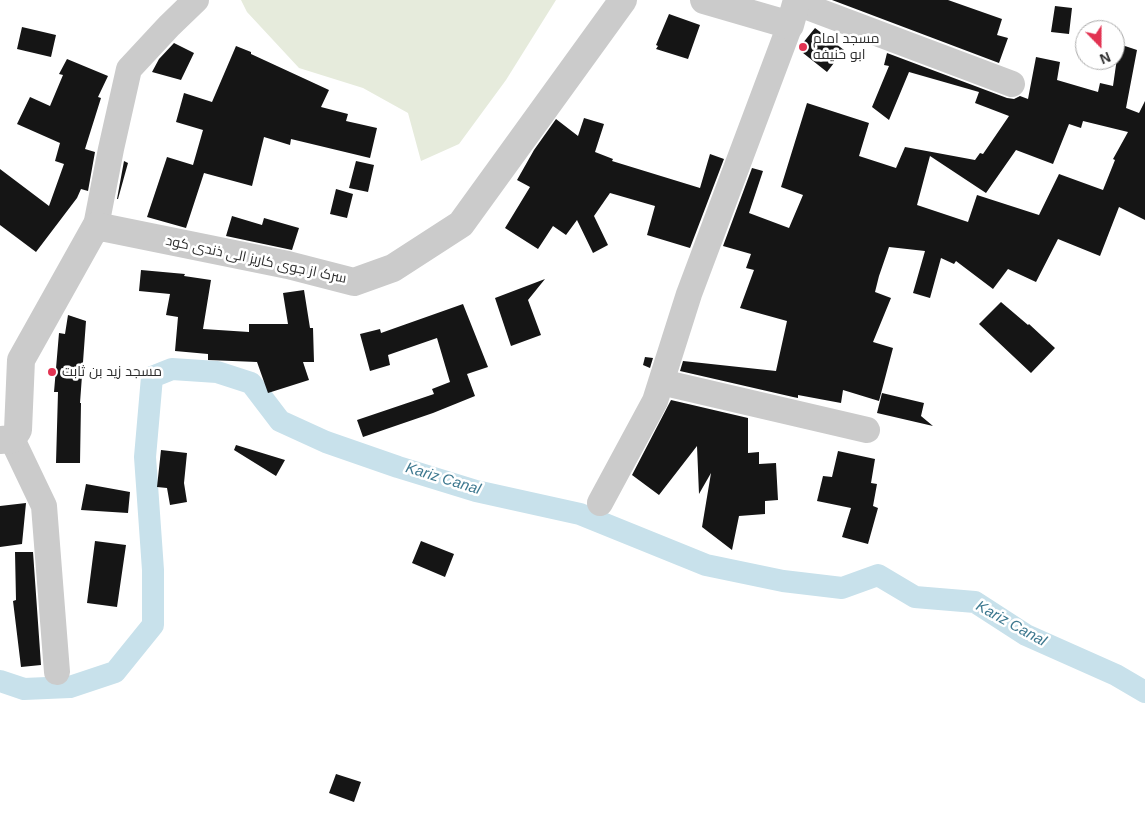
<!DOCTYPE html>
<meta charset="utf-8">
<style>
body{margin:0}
#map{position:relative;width:1145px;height:838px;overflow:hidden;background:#fff;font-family:Helvetica,sans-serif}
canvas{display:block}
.north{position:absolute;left:1075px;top:20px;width:50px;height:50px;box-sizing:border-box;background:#fff;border:1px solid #ababab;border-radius:50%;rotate:158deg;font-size:14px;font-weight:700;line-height:20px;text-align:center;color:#2e2e2e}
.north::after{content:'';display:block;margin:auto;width:18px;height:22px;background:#e23352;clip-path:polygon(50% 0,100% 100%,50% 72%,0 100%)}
</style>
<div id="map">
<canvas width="1145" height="838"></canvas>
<div class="north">N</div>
</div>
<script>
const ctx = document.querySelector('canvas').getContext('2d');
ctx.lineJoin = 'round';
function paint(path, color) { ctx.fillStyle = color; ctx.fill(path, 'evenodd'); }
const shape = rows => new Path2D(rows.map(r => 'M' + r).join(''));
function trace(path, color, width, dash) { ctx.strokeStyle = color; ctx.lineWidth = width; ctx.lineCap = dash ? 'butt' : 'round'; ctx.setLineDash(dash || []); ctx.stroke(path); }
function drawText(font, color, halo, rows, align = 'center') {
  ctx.font = font + ' Helvetica,Cairo,sans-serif'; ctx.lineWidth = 5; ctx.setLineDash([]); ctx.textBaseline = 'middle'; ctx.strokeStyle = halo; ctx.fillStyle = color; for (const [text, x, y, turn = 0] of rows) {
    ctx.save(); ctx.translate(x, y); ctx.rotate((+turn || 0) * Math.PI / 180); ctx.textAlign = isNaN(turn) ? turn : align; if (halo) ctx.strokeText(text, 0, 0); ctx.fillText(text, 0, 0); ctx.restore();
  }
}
const green = shape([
 [241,0,556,0,506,80,459,144,421,161,408,113,363,88,299,68,247,12]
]);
const canal = shape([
 [0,681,24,689,70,687,115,672,153,625,153,570,145,457,152,377,172,369,217,372,251,383,280,421,326,442,398,467,476,491,580,514,706,565,783,581,842,588,878,575,915,597,975,602,1026,635,1116,675,1145,692]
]);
const building = shape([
 [832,0,948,0,1002,19,997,35,1008,38,999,63],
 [1055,6,1072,8,1069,34,1051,32],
 [669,14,700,25,688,59,656,49,658,46,656,45],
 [22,27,56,35,51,57,17,49],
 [815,28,844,50,827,72,798,49],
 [174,43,194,53,181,80,152,72,159,59],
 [1119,44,1137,50,1126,108,1139,113,1145,101,1145,220,1119,207,1100,256,1058,239,1036,282,1008,269,993,289,956,261,954,264,941,258,930,298,913,293,925,251,889,247,879,276,875,292,891,298,873,342,893,348,879,401,843,390,841,403,798,395,798,398,793,397,680,371,683,361,776,371,787,321,740,308,754,270,746,268,751,254,723,246,752,168,763,171,749,213,789,228,803,195,781,187,807,103,869,123,859,156,896,168,905,147,975,160,980,153,983,154,1009,116,975,103,979,92,909,72,889,120,872,107,889,66,884,65,887,53,1007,98,1014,99,1020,96,1028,99,1036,57,1060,62,1057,80,1098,92,1100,83,1113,86],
 [1083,121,1128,132,1113,159,1115,160,1103,190,1059,174,1039,215,977,195,968,222,917,205,930,156,986,193,1016,150,1053,164,1069,124,1081,128],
 [236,46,251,52,251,54,329,90,321,107,348,114,346,121,377,128,370,158,291,139,290,145,264,137,252,186,204,173,186,228,147,217,167,157,193,165,203,130,176,122,184,93,212,102],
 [67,59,108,76,98,97,101,98,85,149,95,152,88,191,81,189,77,198,36,252,0,225,0,169,49,206,64,164,55,161,60,143,17,124,30,97,50,106,63,75,59,74],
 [584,118,604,124,595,152,613,159,612,161,700,188,710,154,724,159,690,248,647,235,655,206,610,193,594,216,608,245,593,253,577,220,566,235,553,226,538,249,505,228,530,187,517,180,534,150,556,119,578,136],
 [124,161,128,163,118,199,117,199],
 [356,161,374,165,368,192,349,188],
 [336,189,353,194,347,218,330,214],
 [232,216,262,225,264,218,299,228,292,250,226,236],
 [141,270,185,274,184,276,211,280,203,329,249,332,249,324,288,324,283,293,304,290,310,328,313,328,314,362,303,362,309,380,268,393,257,362,208,360,208,354,175,351,178,317,166,315,170,294,139,291],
 [545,279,528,300,541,335,511,346,495,298],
 [1001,302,1028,325,1029,324,1055,348,1031,373,979,324],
 [463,304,488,367,467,374,475,396,433,413,363,437,357,420,434,394,432,389,450,382,437,338,388,355,390,365,370,371,360,334,380,329,381,333],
 [68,315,86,321,80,403,81,403,80,463,56,463,58,392,54,392,59,333,65,334],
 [645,357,653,358,650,368,643,365],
 [882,393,924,403,921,416,933,426,877,413],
 [671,400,748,418,748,453,759,452,759,464,776,463,778,500,765,501,765,514,739,516,732,550,702,527,711,473,699,494,697,446,659,495,632,475],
 [236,445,285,460,276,476,234,450],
 [161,450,187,453,184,483,187,502,170,505,167,488,157,487],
 [838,451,875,459,871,483,877,484,873,506,878,508,868,544,842,537,851,508,817,501,823,476,832,477],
 [86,484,130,492,128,513,81,510],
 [26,503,22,544,0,547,0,506],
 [95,541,126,545,117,607,87,603],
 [421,541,454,554,445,577,412,563],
 [15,552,33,552,41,665,21,667,13,601,16,600],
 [336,774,361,782,354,802,329,793]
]);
const minor = shape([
 [797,3,1012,84],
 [96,226,111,149,129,69,169,26,196,0],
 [661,382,867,430],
 [12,439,44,506,57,672],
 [600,503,655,401,689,294,790,25]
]);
const tertiary = shape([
 [704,0,790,25,797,0],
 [0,440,12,439,18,430,21,360,96,226,288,265,354,282,393,268,461,224,623,0]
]);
const markers = [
 [803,47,5,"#e23352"],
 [52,372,5,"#e23352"]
];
const poiNames = [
 ["مسجد امام",813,39],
 ["ابو حنیفه",813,55],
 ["مسجد زید بن ثابت",62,372]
];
const streetNames = [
 ["سرک از جوی کاریز الی ذندی کود",256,260,12]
];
const waterNames = [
 ["Kariz Canal",443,479,17],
 ["Kariz Canal",1011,624,29]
];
paint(green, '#e6ebdc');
trace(canal, '#c8e1eb', 22);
paint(building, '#151515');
trace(minor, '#cbcbcb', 26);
trace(tertiary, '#cbcbcb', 28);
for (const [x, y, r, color] of markers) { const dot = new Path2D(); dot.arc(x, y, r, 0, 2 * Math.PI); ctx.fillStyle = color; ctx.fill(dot); trace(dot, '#fff', 2); }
drawText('14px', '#2e2e2e', '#fff', poiNames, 'left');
drawText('14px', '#2e2e2e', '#fff', streetNames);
drawText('italic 15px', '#3d788f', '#fff', waterNames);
</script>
